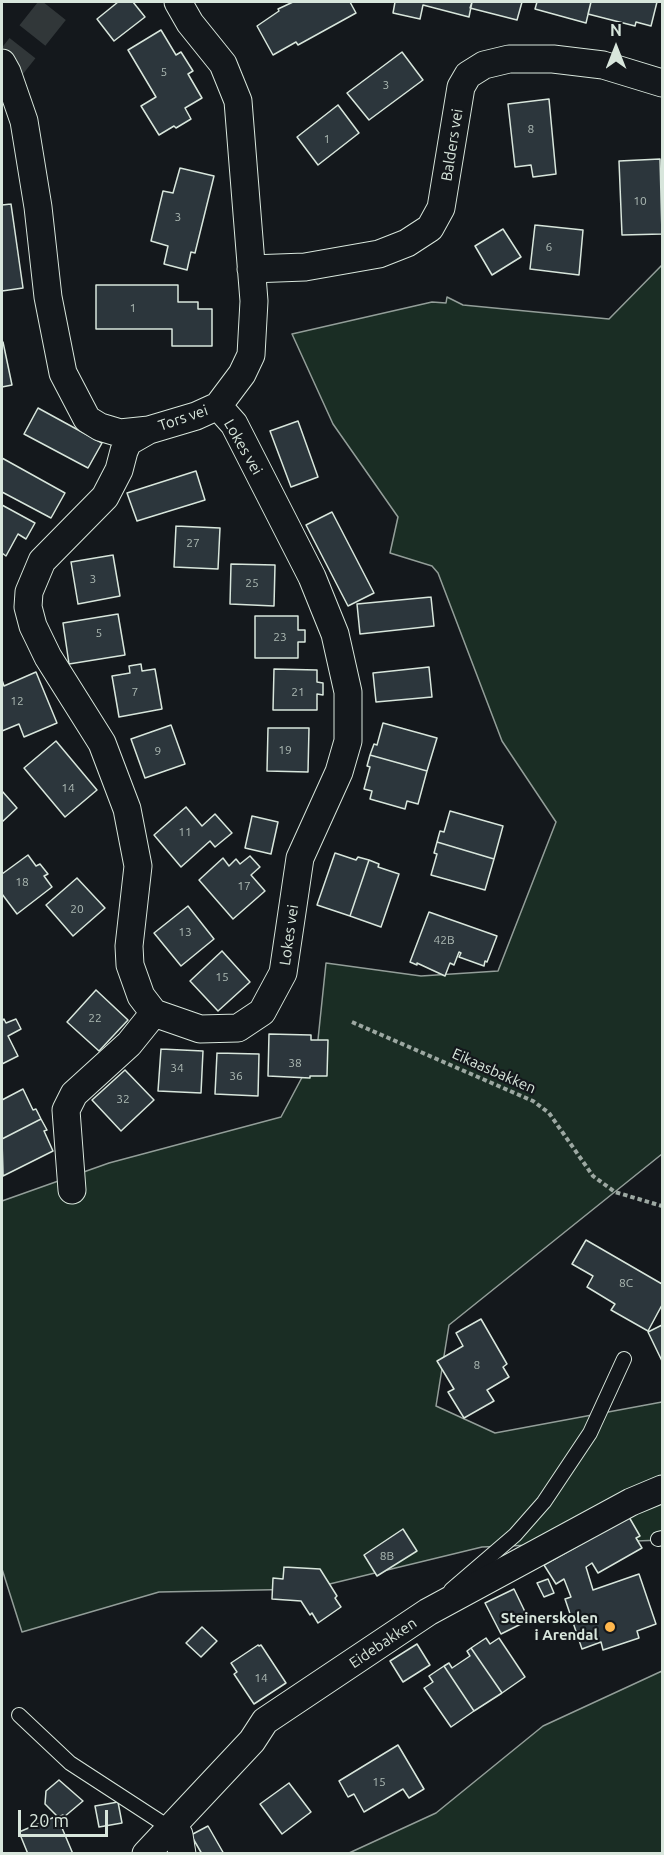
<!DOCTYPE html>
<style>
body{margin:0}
#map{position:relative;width:664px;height:1855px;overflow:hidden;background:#14181c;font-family:Ubuntu,sans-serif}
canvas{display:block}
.frame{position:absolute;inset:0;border:3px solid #d8e6dc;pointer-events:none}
.north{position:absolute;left:586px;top:18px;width:60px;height:60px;-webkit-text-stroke:4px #14181c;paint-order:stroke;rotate:0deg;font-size:16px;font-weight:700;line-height:24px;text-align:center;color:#d8e6dc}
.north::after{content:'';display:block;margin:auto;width:21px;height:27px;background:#d8e6dc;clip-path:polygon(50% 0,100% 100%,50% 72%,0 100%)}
.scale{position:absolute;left:18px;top:1810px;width:90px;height:27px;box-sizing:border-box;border:3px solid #d8e6dc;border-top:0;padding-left:8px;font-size:18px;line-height:21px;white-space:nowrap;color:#d8e6dc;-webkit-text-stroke:4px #14181c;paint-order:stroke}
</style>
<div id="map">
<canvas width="664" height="1855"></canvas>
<div class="frame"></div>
<div class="north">N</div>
<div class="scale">20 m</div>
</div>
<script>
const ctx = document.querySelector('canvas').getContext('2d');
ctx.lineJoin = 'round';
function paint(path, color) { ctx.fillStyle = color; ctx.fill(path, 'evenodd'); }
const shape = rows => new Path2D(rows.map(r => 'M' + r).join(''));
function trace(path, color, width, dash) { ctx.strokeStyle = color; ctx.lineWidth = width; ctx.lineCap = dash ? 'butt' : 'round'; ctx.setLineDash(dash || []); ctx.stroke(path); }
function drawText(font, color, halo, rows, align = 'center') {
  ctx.font = font + ' Ubuntu,sans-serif'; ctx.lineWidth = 4.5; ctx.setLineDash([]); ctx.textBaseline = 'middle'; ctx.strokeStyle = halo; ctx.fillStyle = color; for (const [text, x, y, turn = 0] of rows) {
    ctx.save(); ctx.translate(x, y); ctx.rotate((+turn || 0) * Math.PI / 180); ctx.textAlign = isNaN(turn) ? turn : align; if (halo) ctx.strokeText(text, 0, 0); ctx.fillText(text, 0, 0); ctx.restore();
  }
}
const green = shape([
 [662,265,662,1154,449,1325,436,1406,495,1433,662,1402,662,1540,482,1547,309,1589,159,1592,22,1632,2,1569,2,1201,109,1163,281,1117,317,1049,326,963,421,976,498,971,556,822,502,741,438,573,432,566,390,553,398,517,333,424,292,334,432,302,446,303,447,297,463,305,609,319,662,265],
 [662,1671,662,1853,349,1853,436,1813,543,1726,662,1671]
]);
const building = shape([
 [118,2,133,2,145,17,114,41,97,19,118,2],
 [293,2,350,2,356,13,298,45,296,42,273,55,257,26,279,11,278,9,293,2],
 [395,2,472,2,469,17,423,5,420,19,393,13,395,2],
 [472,2,522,2,517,20,470,8,472,2],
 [537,2,591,2,586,23,535,9,537,2],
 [591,2,657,2,651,26,636,22,635,26,588,14,591,2],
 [161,30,176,55,181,52,193,71,188,74,202,98,185,108,191,119,176,128,174,126,159,135,141,106,156,97,128,50,161,30],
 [402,52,423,80,369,120,347,93,402,52],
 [549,99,556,174,533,177,531,165,515,167,508,104,549,99],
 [338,105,359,133,318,165,297,137,338,105],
 [660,159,662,234,622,235,619,161,660,159],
 [180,168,214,176,195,253,191,252,187,270,164,264,168,246,151,241,163,191,173,193,180,168],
 [11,204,23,288,2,291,2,205,11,204],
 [535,225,583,230,579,275,530,269,535,225],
 [503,229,521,257,492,275,475,246,503,229],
 [96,285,178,285,178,302,198,302,198,309,212,309,212,346,172,346,172,329,96,329,96,285],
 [2,342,3,342,12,385,2,387,2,342],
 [38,408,102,443,88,468,24,434,38,408],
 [298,421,318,477,291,487,270,431,298,421],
 [2,458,65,493,51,518,2,492,2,458],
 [196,471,205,500,137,521,127,493,196,471],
 [2,505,35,523,26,539,18,534,6,556,2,553,2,505],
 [332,512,374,593,348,606,306,525,332,512],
 [176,526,220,528,218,569,174,567,176,526],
 [113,555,120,596,78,604,71,562,113,555],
 [231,564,275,565,274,606,230,604,231,564],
 [431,597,434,626,360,634,357,604,431,597],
 [118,614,125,655,69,664,63,623,118,614],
 [255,616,298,616,298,630,305,630,305,642,298,642,298,658,255,658,255,616],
 [141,664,142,671,155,669,162,709,119,717,112,676,130,673,129,666,141,664],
 [429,667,432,697,376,702,373,673,429,667],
 [274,669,317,670,317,682,323,683,323,695,317,694,317,710,273,710,274,669],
 [36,672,57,723,24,737,19,724,2,731,2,680,4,686,36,672],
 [383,723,437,738,427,771,370,755,374,744,377,745,383,723],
 [171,725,185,764,145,778,131,739,171,725],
 [268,728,309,728,308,772,267,771,268,728],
 [56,741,97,790,65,817,24,768,56,741],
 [370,755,427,771,418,804,407,801,405,809,370,799,372,791,364,789,370,767,367,766,370,755],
 [2,791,17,808,2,822,2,791],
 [186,807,202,826,215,814,232,833,215,847,210,841,181,867,154,835,186,807],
 [450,811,503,826,494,859,437,842,440,831,444,832,450,811],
 [252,816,278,822,271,854,245,848,252,816],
 [437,842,494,859,485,890,431,875,437,854,434,853,437,842],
 [335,853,356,860,358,857,369,860,350,916,317,905,335,853],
 [28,855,36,866,40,864,48,874,44,876,52,887,17,914,2,894,2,874,28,855],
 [250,856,260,867,251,875,265,891,233,919,199,880,223,858,229,866,236,859,240,864,250,856],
 [369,860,379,864,378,867,399,874,381,927,350,916,369,860],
 [77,878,105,908,73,936,46,905,77,878],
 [188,906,214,939,181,966,154,933,188,906],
 [429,912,497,936,487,962,485,961,484,966,459,957,461,953,459,952,454,965,450,963,445,976,417,963,417,965,410,962,429,912],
 [222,951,250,982,218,1011,190,981,222,951],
 [96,990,128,1020,99,1051,67,1022,96,990],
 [4,1019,6,1023,16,1019,21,1029,8,1036,18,1056,2,1064,2,1021,4,1019],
 [269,1034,311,1035,311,1040,328,1040,327,1076,310,1076,310,1078,268,1076,269,1034],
 [161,1049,203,1051,201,1093,158,1091,161,1049],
 [217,1053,259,1054,258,1096,215,1094,217,1053],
 [125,1070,154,1100,121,1131,92,1100,125,1070],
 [23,1089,33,1110,36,1109,41,1119,2,1139,2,1100,23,1089],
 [41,1119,47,1130,44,1131,53,1151,3,1176,2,1139,41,1119],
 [586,1240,662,1284,662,1305,648,1331,611,1310,615,1304,587,1287,593,1276,572,1264,586,1240],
 [481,1319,507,1364,503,1367,509,1377,487,1390,494,1401,464,1418,448,1392,454,1389,437,1361,463,1346,456,1333,481,1319],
 [662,1325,662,1361,648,1332,662,1325],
 [629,1517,640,1536,636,1538,642,1548,598,1573,592,1563,586,1567,593,1590,639,1574,656,1624,637,1631,639,1638,603,1650,601,1642,582,1649,565,1599,571,1597,564,1579,556,1584,544,1565,629,1517],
 [403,1529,417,1551,377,1576,364,1555,403,1529],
 [284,1567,320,1569,337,1596,335,1598,341,1607,318,1623,312,1613,310,1615,301,1601,272,1599,273,1578,283,1579,284,1567],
 [548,1579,554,1593,544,1597,537,1583,548,1579],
 [514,1589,529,1620,501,1634,485,1603,514,1589],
 [202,1627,217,1641,201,1657,186,1643,202,1627],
 [486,1638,490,1644,499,1638,525,1677,502,1693,471,1648,486,1638],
 [417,1644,430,1665,403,1682,390,1661,417,1644],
 [258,1645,259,1646,261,1645,286,1683,254,1704,234,1674,237,1672,231,1663,258,1645],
 [471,1648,502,1693,474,1711,444,1666,449,1663,452,1668,470,1656,467,1651,471,1648],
 [444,1666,474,1711,451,1727,424,1688,433,1682,429,1676,444,1666],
 [398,1745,424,1789,409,1798,403,1789,364,1812,354,1794,348,1797,339,1781,398,1745],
 [59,1780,83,1801,64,1817,63,1815,58,1817,45,1804,46,1791,59,1780],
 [289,1783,311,1812,282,1834,260,1804,289,1783],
 [118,1802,122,1823,99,1827,95,1806,118,1802],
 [57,1816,73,1854,28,1854,19,1832,57,1816],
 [208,1826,224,1854,202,1854,191,1835,208,1826]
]);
const motorwayTunnel = shape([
 [2,74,59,2]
]);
const path = shape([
 [352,1022,533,1101,549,1113,593,1176,615,1192,662,1206]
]);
const service = shape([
 [658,1539,662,1538],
 [451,1590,515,1535,544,1502,590,1433,624,1359],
 [19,1715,70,1763,170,1828]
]);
const minor = shape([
 [2,63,7,72,24,121,38,207,48,297,63,373,87,419,100,427,120,433,149,430,196,416,218,406,242,374,251,355,254,301,238,101,223,64,190,23,178,2],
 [251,269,305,267,379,254,407,243,430,228,441,208,461,87,468,75,484,65,509,59,553,59,603,65,662,83],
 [149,430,128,442,124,451,119,470,105,497,42,561,29,592,28,607,33,626,48,657,102,743,127,809,138,866,129,946,130,965,141,996,154,1013,200,1029,238,1028,262,1012,283,973,300,858,339,772,348,741,348,692,335,634,312,577,234,424,218,406],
 [72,1190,66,1110,74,1094,129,1044,154,1013],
 [170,1828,179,1835,182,1854],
 [146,1854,252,1741,265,1721,428,1612,631,1502,662,1489]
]);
const markers = [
 [610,1627,6,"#ffb74d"]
];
const numberNames = [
 ["5",164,72],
 ["3",386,85],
 ["8",531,129],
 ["1",327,139],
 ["10",640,201],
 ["3",178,217],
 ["6",549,247],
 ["1",133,308],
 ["27",193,543],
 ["3",93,579],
 ["25",252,583],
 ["5",99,633],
 ["23",280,637],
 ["7",135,692],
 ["21",298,692],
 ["12",17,701],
 ["19",285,750],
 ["9",158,751],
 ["14",68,788],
 ["11",185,832],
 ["18",22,882],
 ["17",244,886],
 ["20",77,909],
 ["13",185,932],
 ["42B",444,940],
 ["15",222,977],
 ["22",95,1018],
 ["38",295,1063],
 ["34",177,1068],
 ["36",236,1076],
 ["32",123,1099],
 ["8C",626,1283],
 ["8",477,1365],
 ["8B",387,1556],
 ["14",261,1678],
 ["15",379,1782]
];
const streetNames = [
 ["Balders vei",452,145,-81],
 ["Tors vei",183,418,-19],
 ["Lokes vei",243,447,60],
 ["Lokes vei",289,935,-82],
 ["Eikaasbakken",494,1071,24],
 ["Eidebakken",383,1643,-34]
];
const poiNames = [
 ["Steinerskolen",598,1618],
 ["i Arendal",598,1635]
];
paint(green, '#1a2d24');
trace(green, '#939e99', 1.5);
paint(building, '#2c363c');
trace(building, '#d8e6dc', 1.5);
trace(motorwayTunnel, '#313739', 33, [33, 16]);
trace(service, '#d8e6dc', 16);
trace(minor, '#d8e6dc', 29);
trace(path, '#9da8a2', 4, [4.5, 3]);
trace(service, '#14181c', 14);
trace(minor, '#14181c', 27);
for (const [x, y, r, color] of markers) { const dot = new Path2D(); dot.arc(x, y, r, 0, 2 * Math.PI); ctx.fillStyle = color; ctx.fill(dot); trace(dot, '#14181c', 2); }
drawText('12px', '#adbab4', null, numberNames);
drawText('15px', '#d8e6dc', '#14181c', streetNames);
drawText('bold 15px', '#d8e6dc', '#14181c', poiNames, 'right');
</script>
